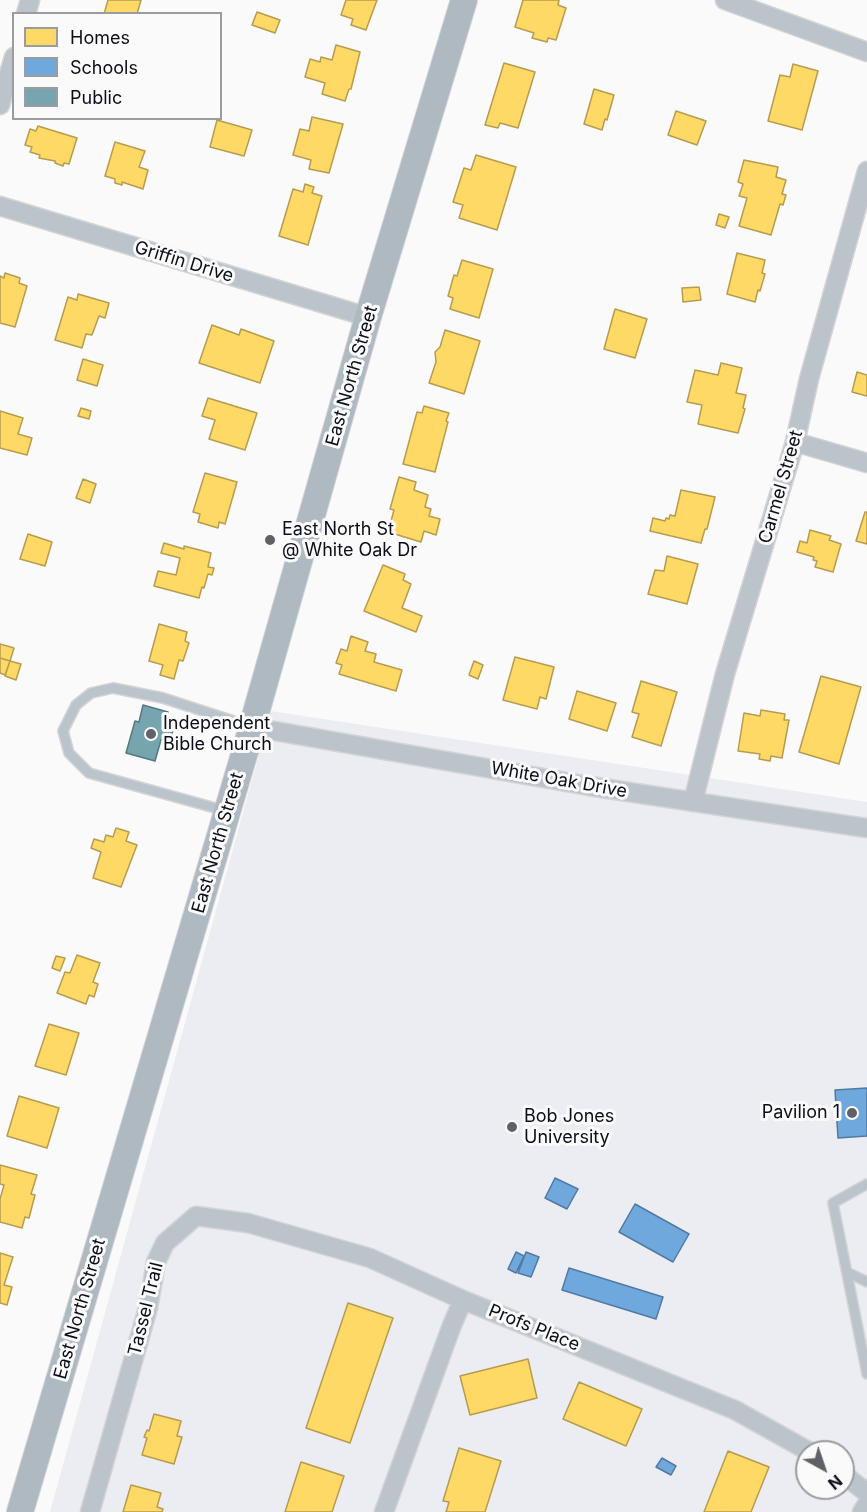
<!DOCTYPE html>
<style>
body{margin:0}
#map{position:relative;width:867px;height:1512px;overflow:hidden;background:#fafafa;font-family:Inter,sans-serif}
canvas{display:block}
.legend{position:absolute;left:12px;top:12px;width:210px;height:108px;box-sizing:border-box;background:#fafafa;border:2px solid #9a9ca0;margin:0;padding:8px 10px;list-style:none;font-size:18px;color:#0b0e19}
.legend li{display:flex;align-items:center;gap:12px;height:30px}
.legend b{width:30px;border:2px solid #9a9ca0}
.north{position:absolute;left:795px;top:1440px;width:60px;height:60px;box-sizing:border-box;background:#fafafa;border:2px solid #9a9ca0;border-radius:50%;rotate:140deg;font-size:16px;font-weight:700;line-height:24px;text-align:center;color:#0b0e19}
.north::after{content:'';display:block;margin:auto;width:21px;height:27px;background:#5f6168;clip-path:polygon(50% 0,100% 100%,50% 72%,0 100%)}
</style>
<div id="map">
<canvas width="867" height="1512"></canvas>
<ul class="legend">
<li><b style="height:16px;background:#ffd966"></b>Homes</li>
<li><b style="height:16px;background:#6fa8dc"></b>Schools</li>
<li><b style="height:16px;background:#76a5af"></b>Public</li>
</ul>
<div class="north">N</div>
</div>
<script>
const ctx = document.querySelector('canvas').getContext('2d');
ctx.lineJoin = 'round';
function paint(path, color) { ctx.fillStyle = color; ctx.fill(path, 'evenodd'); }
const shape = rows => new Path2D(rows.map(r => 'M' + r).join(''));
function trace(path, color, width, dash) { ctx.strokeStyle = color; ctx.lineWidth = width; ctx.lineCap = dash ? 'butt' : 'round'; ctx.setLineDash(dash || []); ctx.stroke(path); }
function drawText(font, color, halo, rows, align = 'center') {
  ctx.font = font + ' Inter,sans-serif'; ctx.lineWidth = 6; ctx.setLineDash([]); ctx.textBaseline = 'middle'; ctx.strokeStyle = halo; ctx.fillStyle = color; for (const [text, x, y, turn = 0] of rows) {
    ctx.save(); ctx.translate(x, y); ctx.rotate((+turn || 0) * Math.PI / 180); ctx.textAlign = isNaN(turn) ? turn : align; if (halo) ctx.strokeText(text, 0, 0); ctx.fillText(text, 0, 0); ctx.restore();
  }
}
const built = shape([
 [271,711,867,802,867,1512,50,1512],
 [807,1452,843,1452,843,1488,807,1488]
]);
const homes = shape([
 [108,0,141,0,137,14,104,14,108,0],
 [346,0,377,0,366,30,351,25,353,19,341,15,346,0],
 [523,0,559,0,558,5,566,8,556,40,548,38,547,42,532,38,534,33,515,27,523,0],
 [257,12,280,20,275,33,252,25,257,12],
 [336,45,360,52,351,89,349,89,345,101,322,94,325,83,305,77,310,59,320,62,321,57,332,60,336,45],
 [504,63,535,72,518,128,500,123,498,128,485,125,504,63],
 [793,64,818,71,802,130,768,121,780,75,790,77,793,64],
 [594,89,614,95,607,120,605,119,602,130,584,124,594,89],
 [676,111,706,121,697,145,668,135,676,111],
 [312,117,343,124,329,173,309,169,311,160,293,155,300,129,309,131,312,117],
 [217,120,252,130,244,156,210,147,217,120],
 [38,126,77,138,69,164,64,163,63,166,55,163,55,161,39,158,40,155,30,152,32,147,25,145,30,129,36,131,38,126],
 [115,142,145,151,139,167,148,170,143,189,122,182,122,185,115,183,115,179,105,176,115,142],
 [476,155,516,167,497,230,459,218,463,205,453,202,464,168,471,170,476,155],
 [744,160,778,167,776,177,786,180,782,194,786,195,783,205,780,204,771,235,739,226,747,198,739,196,743,184,738,182,744,160],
 [305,184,314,187,312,193,322,196,308,245,279,236,293,189,303,192,305,184],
 [719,214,729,217,725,228,716,225,719,214],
 [737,253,765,260,762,273,765,274,760,291,758,290,755,302,727,294,737,253],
 [462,260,493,269,479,318,450,309,453,298,448,296,454,275,457,276,462,260],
 [5,273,20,278,19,283,27,286,15,327,0,323,0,276,4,278,5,273],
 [699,287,701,300,683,302,682,288,699,287],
 [78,294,109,303,105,318,99,316,92,335,86,334,82,348,55,340,68,297,77,300,78,294],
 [615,309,647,319,635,358,604,349,615,309],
 [212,325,239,335,241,329,274,341,260,383,199,363,212,325],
 [445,330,480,341,464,394,429,383,436,362,435,352,440,347,445,330],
 [83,359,103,365,97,386,77,380,83,359],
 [721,363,742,368,736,393,746,395,743,408,745,409,738,433,698,424,702,405,687,402,695,370,718,375,721,363],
 [857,372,867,375,867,396,852,392,857,372],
 [208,398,257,413,245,450,209,439,215,420,202,416,208,398],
 [424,406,449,413,446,421,448,422,435,472,403,464,417,412,422,413,424,406],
 [81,408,91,411,89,419,78,416,81,408],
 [0,411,23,418,18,434,32,438,27,455,0,448,0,411],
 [205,473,237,482,225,524,219,522,218,528,198,522,200,514,193,512,205,473],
 [399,477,416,482,414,490,428,495,425,507,431,509,429,516,440,519,436,535,424,531,421,542,388,532,394,510,390,509,399,477],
 [83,479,96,484,90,503,76,498,83,479],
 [681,490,715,497,707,529,705,529,701,543,650,531,653,518,665,521,666,518,669,519,670,515,675,516,681,490],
 [865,512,867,512,867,544,856,541,865,512],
 [810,530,831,536,829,540,841,544,833,572,815,567,817,561,813,560,814,557,797,552,800,541,807,543,810,530],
 [28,534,52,542,45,566,20,559,28,534],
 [164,543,184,549,184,546,211,553,208,567,214,568,212,575,208,574,204,588,202,587,199,598,154,586,158,571,176,575,180,558,161,553,164,543],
 [667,556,698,564,687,604,648,594,655,570,664,571,667,556],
 [383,565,405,574,403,580,411,584,402,608,422,616,416,632,364,611,383,565],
 [159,624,187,632,185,641,189,643,183,661,179,660,174,679,160,675,163,665,149,661,159,624],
 [351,636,368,642,365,651,376,654,374,662,402,670,396,691,339,674,342,665,336,663,341,649,347,651,351,636],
 [0,644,14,648,10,661,0,658,0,644],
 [515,657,554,667,546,699,540,697,537,709,503,700,515,657],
 [0,658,10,661,5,675,0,673,0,658],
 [10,661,21,664,16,680,5,676,10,661],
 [474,661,483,665,478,679,469,675,474,661],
 [821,676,861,687,839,764,799,752,821,676],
 [641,681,677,692,661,746,632,737,639,714,632,712,641,681],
 [577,691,616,703,607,731,569,719,577,691],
 [761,710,785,714,784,720,789,720,782,758,771,756,770,761,759,759,760,754,738,751,744,713,760,716,761,710],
 [116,828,129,832,126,841,137,845,121,887,93,878,101,852,91,848,94,839,104,842,106,835,113,837,116,828],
 [77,955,100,963,93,982,98,984,94,997,89,995,86,1004,57,993,65,972,70,973,77,955],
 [56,956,65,958,60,971,52,968,56,956],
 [49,1024,79,1033,66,1075,35,1066,49,1024],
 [19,1096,59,1108,47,1148,7,1136,19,1096],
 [0,1165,37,1175,31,1194,35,1195,29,1218,25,1217,22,1228,0,1222,0,1199,4,1185,0,1184,0,1165],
 [0,1253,13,1257,4,1285,12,1287,7,1305,0,1303,0,1253],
 [348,1303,393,1318,350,1443,306,1428,348,1303],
 [528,1359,537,1398,470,1415,460,1376,528,1359],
 [579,1382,642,1409,626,1446,563,1419,579,1382],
 [154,1414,181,1421,177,1436,182,1437,174,1464,142,1455,147,1438,144,1437,147,1430,149,1431,154,1414],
 [459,1448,501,1461,485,1512,446,1512,449,1502,443,1501,459,1448],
 [728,1451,769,1467,751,1512,704,1512,728,1451],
 [301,1462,344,1476,332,1512,285,1512,301,1462],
 [131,1485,161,1493,157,1507,163,1509,162,1512,123,1512,131,1485]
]);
const schools = shape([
 [867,1088,867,1136,838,1138,835,1090,867,1088],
 [555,1178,578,1189,567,1209,545,1198,555,1178],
 [635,1204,689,1234,673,1262,619,1232,635,1204],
 [516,1252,524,1256,516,1273,508,1269,516,1252],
 [526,1252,539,1257,531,1277,518,1273,526,1252],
 [569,1268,663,1297,656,1319,562,1290,569,1268],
 [662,1458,676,1466,671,1475,656,1467,662,1458]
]);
const public = shape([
 [143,705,168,712,164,726,174,728,169,742,161,740,155,761,126,753,135,721,139,722,143,705]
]);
const lane = shape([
 [226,811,89,773,69,753,63,731,76,705,91,693,113,688,163,698,249,726],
 [867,1184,833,1203,867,1374],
 [847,1272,867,1282]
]);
const street = shape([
 [725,0,867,52],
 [26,14,30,0],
 [0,105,14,57],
 [0,206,368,317],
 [795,442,867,463],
 [252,727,589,786,867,828],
 [693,802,725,674,795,442,809,379,867,171],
 [843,1474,867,1493],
 [90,1512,148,1308,156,1262,165,1243,196,1216,248,1223,370,1258,463,1300,735,1410,810,1452],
 [384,1512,452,1325,463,1300],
 [862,1512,867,1504]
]);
const secondary = shape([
 [20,1512,246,748,368,317,464,0]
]);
const markers = [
 [270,540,6,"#5f6168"],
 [151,734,6,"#5f6168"],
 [852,1113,6,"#5f6168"],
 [512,1127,6,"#5f6168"]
];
const streetNames = [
 ["Griffin Drive",184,262,17],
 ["East North Street",352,376,-74],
 ["Carmel Street",781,487,-74],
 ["White Oak Drive",559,780,10],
 ["East North Street",218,843,-74],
 ["East North Street",80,1309,-74],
 ["Tassel Trail",146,1309,-76],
 ["Profs Place",534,1328,22]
];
const poiNames = [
 ["East North St",282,530],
 ["@ White Oak Dr",282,551],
 ["Independent",163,724],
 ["Bible Church",163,745],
 ["Pavilion 1",840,1113,"right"],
 ["Bob Jones",524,1117],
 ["University",524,1138]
];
paint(built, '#ecedf2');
paint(homes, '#ffd966');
trace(homes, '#b69c4f', 1.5);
paint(schools, '#6fa8dc');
trace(schools, '#517aa2', 1.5);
paint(public, '#76a5af');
trace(public, '#567882', 1.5);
trace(lane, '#d4d4d6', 12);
trace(street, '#d4d4d6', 21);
trace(secondary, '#d4d4d6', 28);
trace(lane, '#bcc4cb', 9);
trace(street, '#bcc4cb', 18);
trace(secondary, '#afb9c2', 26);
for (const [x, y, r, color] of markers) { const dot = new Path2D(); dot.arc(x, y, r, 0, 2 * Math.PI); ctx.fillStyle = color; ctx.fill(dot); trace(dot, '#fafafa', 2); }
drawText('18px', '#0b0e19', '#fafafa', streetNames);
drawText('18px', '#0b0e19', '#fafafa', poiNames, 'left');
</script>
